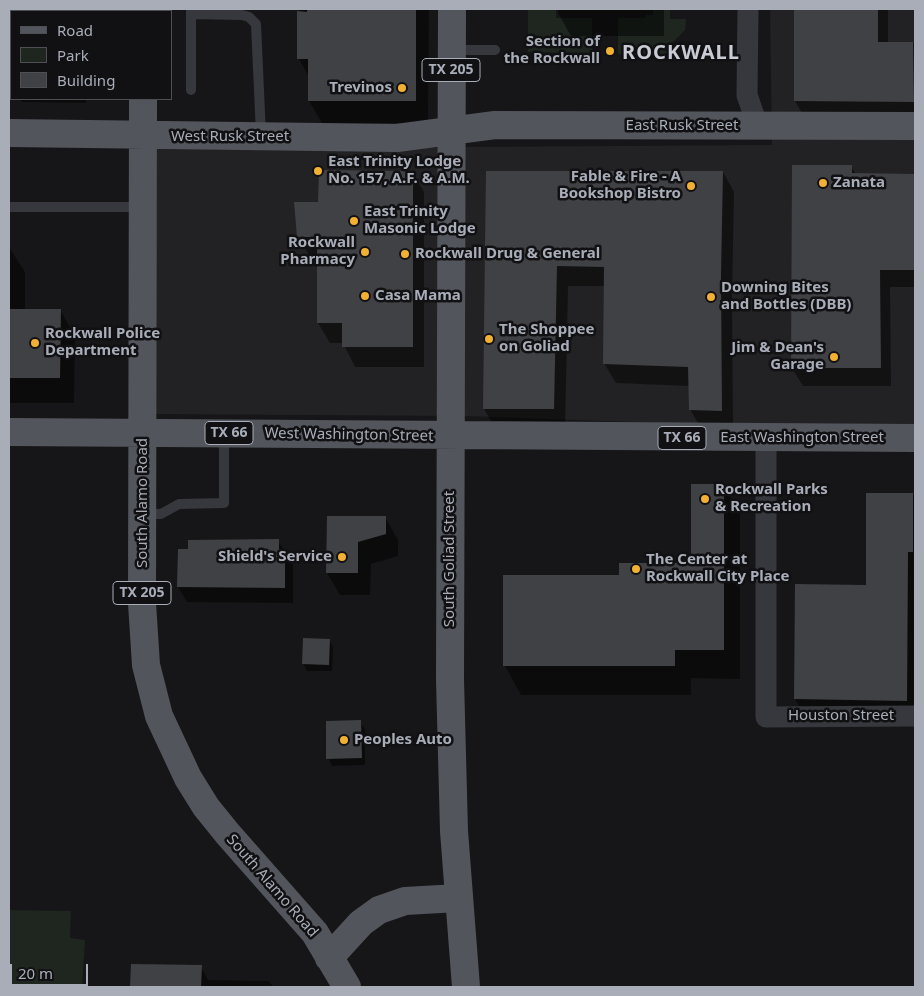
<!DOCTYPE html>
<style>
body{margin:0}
#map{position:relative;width:924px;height:996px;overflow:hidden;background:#161618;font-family:"Noto Sans",sans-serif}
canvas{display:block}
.frame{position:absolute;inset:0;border:10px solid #a8adb8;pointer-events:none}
.legend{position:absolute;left:10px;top:10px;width:162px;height:90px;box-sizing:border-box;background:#111113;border:1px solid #4d4f55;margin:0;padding:6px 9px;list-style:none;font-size:15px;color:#a8adb8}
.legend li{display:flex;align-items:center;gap:10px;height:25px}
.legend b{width:25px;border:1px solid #4d4f55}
.scale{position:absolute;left:10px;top:964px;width:78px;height:22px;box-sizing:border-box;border:2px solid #a8adb8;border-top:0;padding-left:6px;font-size:15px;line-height:18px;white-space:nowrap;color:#a8adb8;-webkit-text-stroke:4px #111113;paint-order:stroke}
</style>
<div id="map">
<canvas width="924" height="996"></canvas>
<div class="frame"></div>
<ul class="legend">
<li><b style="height:6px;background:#53555c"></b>Road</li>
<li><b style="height:14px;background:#1e261f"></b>Park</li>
<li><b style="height:14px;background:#404145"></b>Building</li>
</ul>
<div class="scale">20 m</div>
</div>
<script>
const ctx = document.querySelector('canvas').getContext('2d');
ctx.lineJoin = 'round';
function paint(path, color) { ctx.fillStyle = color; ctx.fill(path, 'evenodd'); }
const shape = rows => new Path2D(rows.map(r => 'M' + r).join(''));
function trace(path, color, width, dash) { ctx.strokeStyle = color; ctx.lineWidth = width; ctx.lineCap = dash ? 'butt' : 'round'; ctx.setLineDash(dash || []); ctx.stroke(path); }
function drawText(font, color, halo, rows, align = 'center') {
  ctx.font = font + ' "Noto Sans",sans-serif'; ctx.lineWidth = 5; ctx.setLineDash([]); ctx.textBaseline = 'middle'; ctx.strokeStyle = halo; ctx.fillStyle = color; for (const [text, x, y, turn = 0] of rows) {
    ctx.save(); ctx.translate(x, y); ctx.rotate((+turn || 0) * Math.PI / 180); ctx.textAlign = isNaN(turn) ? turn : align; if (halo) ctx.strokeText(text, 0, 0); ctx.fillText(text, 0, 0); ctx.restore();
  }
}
const built = shape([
 [770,9,915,9,915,425,777,427,463,416,154,414,157,149,772,145]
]);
const green = shape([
 [528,9,556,9,556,18,592,18,592,54,528,52],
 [653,9,670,9,670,19,686,19,685,30,672,43,670,54,618,54,618,18,646,18,646,15,653,15],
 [9,910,71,911,70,938,85,940,82,987,9,987]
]);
const shadow = shape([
 [299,9,429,9,428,123,322,123,309,101,309,77,299,59],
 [558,9,664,9,664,36,571,36,558,13],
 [795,9,888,9,888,43,915,43,915,121,806,120,795,101],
 [20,99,86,99,86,103,22,102],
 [851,167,856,174,915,175,915,287,890,287,891,386,803,386,792,368],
 [412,172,424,192,424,367,355,367,343,343,330,343,318,323,318,257,310,257,298,236],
 [723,172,734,192,732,297,733,430,702,430,690,409,690,386,616,383,604,363,605,286,568,286,565,429,496,429,484,409,487,173],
 [9,247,25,272,25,310,60,310,75,336,74,403,9,403],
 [724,485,740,514,740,679,691,678,691,695,521,695,505,666,620,576,692,565],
 [913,494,915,499,915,722,807,720,795,699,796,585,867,586],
 [328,517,385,517,398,540,398,556,371,564,370,595,340,595,327,573],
 [278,541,293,565,293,603,187,602,178,587],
 [329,640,333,647,332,671,307,671,303,663],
 [360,722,365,729,365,765,332,766,328,758],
 [132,965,201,967,208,980,269,981,273,987,132,987]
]);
const building = shape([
 [307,9,416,9,416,101,308,101,308,59,297,59,297,11,307,12],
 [794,9,878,9,878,42,913,42,914,102,794,101],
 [792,165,852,165,852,173,915,174,915,270,880,270,881,368,791,368],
 [319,170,413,171,413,347,342,347,342,323,317,323,317,237,297,237,294,202,318,202],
 [486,171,723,171,721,276,722,411,689,410,688,367,603,364,604,267,557,266,554,409,483,409],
 [9,309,61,309,60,378,9,378],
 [691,484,724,484,724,650,675,650,675,666,503,666,503,575,619,575,619,563,691,563],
 [866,493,913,493,913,552,908,552,907,701,794,699,795,584,866,585],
 [327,516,386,516,386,534,358,542,358,573,326,573],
 [279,539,279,549,285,549,285,588,177,587,178,549,188,549,188,540],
 [303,638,330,639,329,665,302,664],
 [361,720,362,758,326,759,326,721],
 [131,964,202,965,201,987,130,987]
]);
const lane = shape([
 [191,14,242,15,249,17,256,24,261,135],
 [453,50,495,50],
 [191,90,191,9],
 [9,207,143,207],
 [144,514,161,514,179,504,224,503,224,433]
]);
const street = shape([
 [748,9,747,95,758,127],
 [766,438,766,717,915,716]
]);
const primary = shape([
 [452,9,450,679,454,831,466,987],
 [143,11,143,9],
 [143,99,142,603,146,665,159,716,188,778,206,807,227,833,315,933,347,987],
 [9,133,397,138,495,125,915,126],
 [9,432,915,438],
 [329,958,361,923,379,910,405,901,458,898]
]);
const markers = [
 [610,51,5,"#f2b134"],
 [402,88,5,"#f2b134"],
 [318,171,5,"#f2b134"],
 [823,183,5,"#f2b134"],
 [691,186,5,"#f2b134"],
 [354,221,5,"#f2b134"],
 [365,252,5,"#f2b134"],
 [405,254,5,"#f2b134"],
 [365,296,5,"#f2b134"],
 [711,297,5,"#f2b134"],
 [489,339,5,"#f2b134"],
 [35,343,5,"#f2b134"],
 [834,357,5,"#f2b134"],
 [705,499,5,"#f2b134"],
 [342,557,5,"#f2b134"],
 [636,569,5,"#f2b134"],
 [344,740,5,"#f2b134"]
];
const shields = [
 [451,70,58],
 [229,433,48],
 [682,438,48],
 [142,593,58]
];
const shieldNames = [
 ["TX 205",451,70],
 ["TX 66",229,433],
 ["TX 66",682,438],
 ["TX 205",142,593]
];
const poiNames = [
 ["Section of",600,42,"right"],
 ["the Rockwall",600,59,"right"],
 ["Trevinos",392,88,"right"],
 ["East Trinity Lodge",328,162],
 ["No. 157, A.F. & A.M.",328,179],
 ["Fable & Fire - A",681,177,"right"],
 ["Bookshop Bistro",681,194,"right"],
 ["Zanata",833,183],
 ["East Trinity",364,212],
 ["Masonic Lodge",364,229],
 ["Rockwall",355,243,"right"],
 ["Pharmacy",355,260,"right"],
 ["Rockwall Drug & General",415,254],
 ["Downing Bites",721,288],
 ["and Bottles (DBB)",721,305],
 ["Casa Mama",375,296],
 ["The Shoppee",499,330],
 ["on Goliad",499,347],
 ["Rockwall Police",45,334],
 ["Department",45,351],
 ["Jim & Dean's",824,348,"right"],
 ["Garage",824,365,"right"],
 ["Rockwall Parks",715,490],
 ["& Recreation",715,507],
 ["Shield's Service",332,557,"right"],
 ["The Center at",646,560],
 ["Rockwall City Place",646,577],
 ["Peoples Auto",354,740]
];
const streetNames = [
 ["East Rusk Street",682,126],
 ["West Rusk Street",230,137],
 ["West Washington Street",349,435,1],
 ["East Washington Street",802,438],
 ["South Alamo Road",143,503,-90],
 ["South Goliad Street",450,559,-90],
 ["Houston Street",841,716],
 ["South Alamo Road",272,886,49]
];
const districtNames = [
 ["ROCKWALL",681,53]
];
paint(built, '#222225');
paint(green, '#1e261f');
paint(shadow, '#0007');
paint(building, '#404145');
trace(lane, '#37383d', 10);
trace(street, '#37383d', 21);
trace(primary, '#53555c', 28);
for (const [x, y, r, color] of markers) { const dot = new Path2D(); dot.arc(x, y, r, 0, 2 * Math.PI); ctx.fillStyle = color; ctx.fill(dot); trace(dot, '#111113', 2); }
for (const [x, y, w] of shields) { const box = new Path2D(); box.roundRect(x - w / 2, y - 11.5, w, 23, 4); ctx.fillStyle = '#111113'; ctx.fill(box); trace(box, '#a8adb8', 1); }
drawText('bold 14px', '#a8adb8', null, shieldNames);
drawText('bold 15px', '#a8adb8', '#111113', poiNames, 'left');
drawText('15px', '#a8adb8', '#111113', streetNames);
ctx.letterSpacing = '1px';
drawText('bold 20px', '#c9ccd4', '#111113', districtNames);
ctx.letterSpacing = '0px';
</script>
